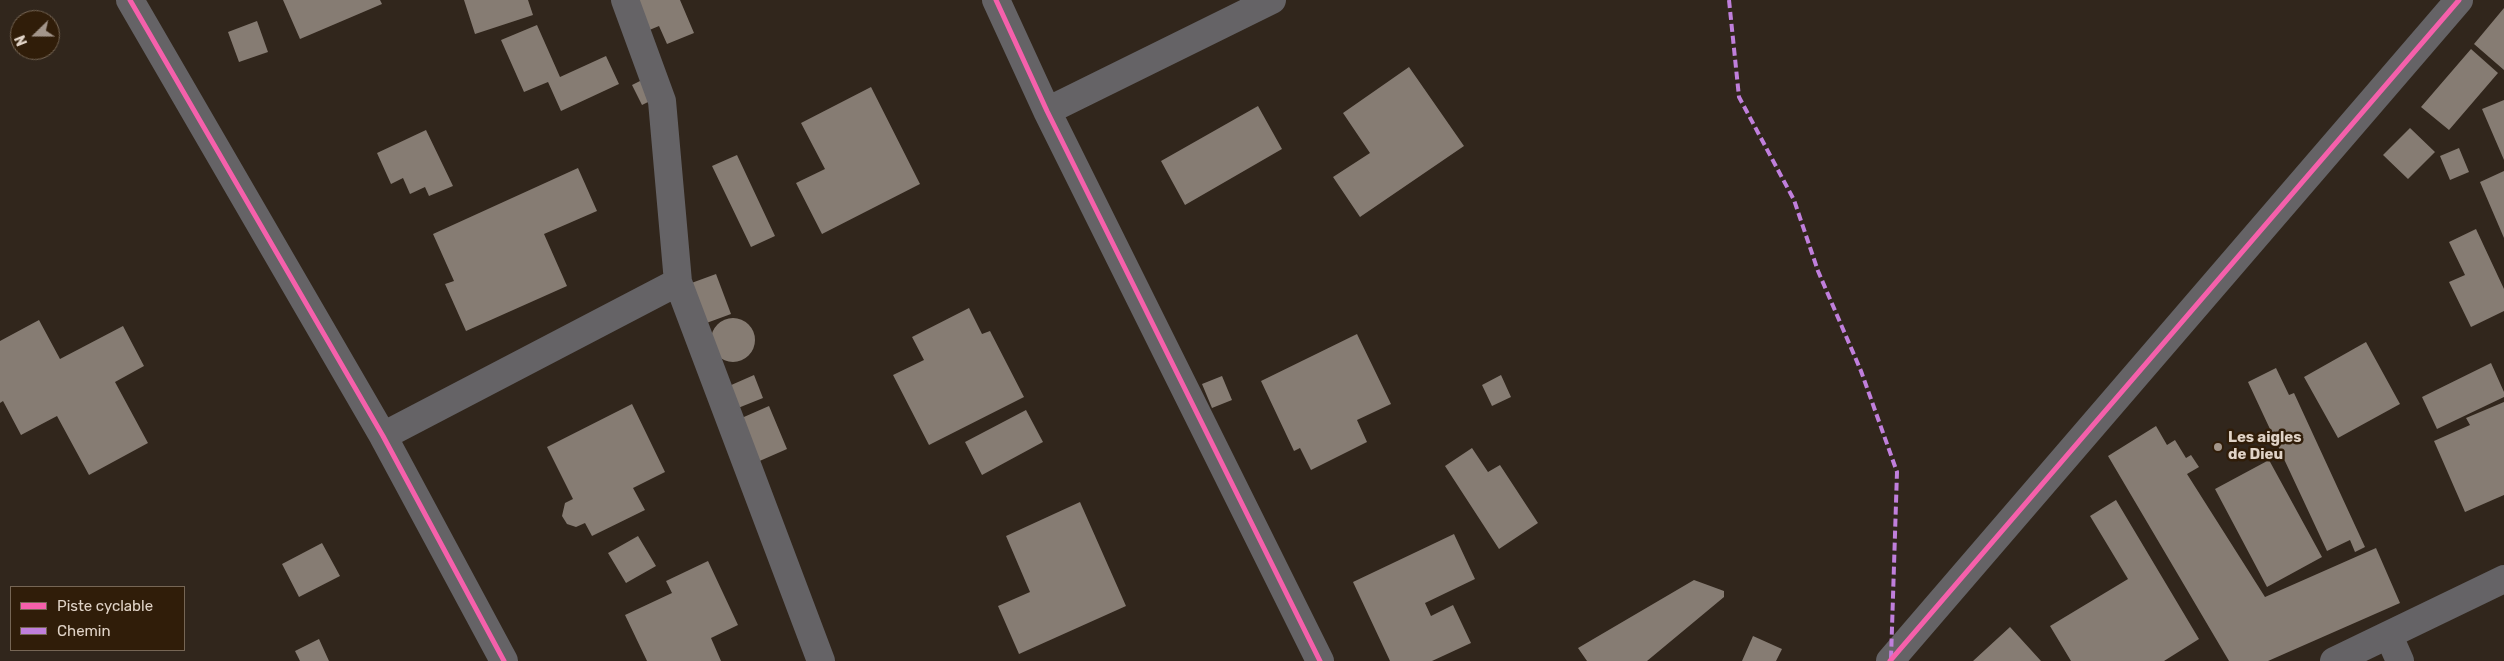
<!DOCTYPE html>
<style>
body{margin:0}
#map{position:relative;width:2504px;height:661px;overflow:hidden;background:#31261c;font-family:Rubik,sans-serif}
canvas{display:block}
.legend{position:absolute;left:10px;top:586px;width:175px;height:65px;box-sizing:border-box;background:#301d09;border:1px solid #766655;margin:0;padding:6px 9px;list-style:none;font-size:15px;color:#e0d3c7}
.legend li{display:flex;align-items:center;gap:10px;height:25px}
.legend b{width:25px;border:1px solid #766655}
.north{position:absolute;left:10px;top:10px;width:50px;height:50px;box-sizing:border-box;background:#301d09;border:1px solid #766655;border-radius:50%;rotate:248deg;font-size:14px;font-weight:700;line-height:20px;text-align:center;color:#e0d3c7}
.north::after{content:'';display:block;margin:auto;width:18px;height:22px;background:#a3968b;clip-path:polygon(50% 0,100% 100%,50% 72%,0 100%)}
</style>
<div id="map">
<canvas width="2504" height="661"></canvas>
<ul class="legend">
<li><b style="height:6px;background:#f560ab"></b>Piste cyclable</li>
<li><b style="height:6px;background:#c07fdc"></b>Chemin</li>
</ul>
<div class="north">N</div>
</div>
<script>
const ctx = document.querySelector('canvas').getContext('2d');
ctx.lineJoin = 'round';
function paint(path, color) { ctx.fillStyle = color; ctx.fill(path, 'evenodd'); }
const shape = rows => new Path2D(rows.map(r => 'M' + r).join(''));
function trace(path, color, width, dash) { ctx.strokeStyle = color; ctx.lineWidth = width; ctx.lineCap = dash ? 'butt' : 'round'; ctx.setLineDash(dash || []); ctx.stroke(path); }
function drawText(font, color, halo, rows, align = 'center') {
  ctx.font = font + ' Rubik,sans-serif'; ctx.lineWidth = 5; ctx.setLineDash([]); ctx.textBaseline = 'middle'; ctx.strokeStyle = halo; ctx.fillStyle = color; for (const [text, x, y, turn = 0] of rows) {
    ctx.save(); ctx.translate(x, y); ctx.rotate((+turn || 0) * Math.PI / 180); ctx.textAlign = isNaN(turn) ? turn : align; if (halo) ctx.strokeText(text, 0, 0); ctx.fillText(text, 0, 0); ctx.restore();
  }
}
const building = shape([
 [283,0,380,0,382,4,300,39],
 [464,0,528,0,533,15,475,34],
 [636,0,680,0,694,33,667,44,659,26,647,31],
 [2504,8,2504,70,2474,44],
 [257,21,268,52,239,62,228,32],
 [537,25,560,77,606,56,619,84,561,111,548,82,524,92,501,40],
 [2471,49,2498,73,2449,130,2421,107],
 [1409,67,1464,146,1360,217,1333,177,1370,153,1343,113],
 [650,76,660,96,642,105,632,85],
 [871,87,920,184,822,234,796,183,825,169,801,123],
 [2504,100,2504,160,2482,109],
 [1258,106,1282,149,1185,205,1161,161],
 [2410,128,2435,152,2408,179,2383,155],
 [426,130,453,186,429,196,425,187,410,194,403,178,391,184,377,153],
 [2459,148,2469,172,2450,180,2440,156],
 [737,155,775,236,751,247,712,166],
 [578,168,597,211,544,234,567,286,466,331,445,284,454,281,433,234],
 [2504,171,2504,238,2480,182],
 [2476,229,2504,289,2504,311,2471,327,2449,282,2465,275,2449,242],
 [716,274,731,314,701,325,686,285],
 [969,308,982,334,990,331,1024,397,929,445,893,375,924,360,912,337],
 '711 340a22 22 0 1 1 44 0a22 22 0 1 1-44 0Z',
 [39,320,60,359,123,326,144,366,115,382,148,443,89,475,57,416,21,435,3,401,0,403,0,341],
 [1357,334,1391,404,1357,420,1367,442,1311,470,1300,448,1294,451,1261,381],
 [2366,342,2400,404,2338,438,2304,377],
 [2491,363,2504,392,2504,397,2437,429,2422,397],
 [2276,368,2289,395,2294,393,2365,547,2355,552,2350,540,2327,551,2248,382],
 [754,375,763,398,738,408,729,386],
 [1501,375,1511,397,1492,406,1482,385],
 [1222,376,1232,400,1212,408,1202,384],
 [2504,402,2504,495,2465,512,2434,441,2470,425,2466,418],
 [632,404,665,472,633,488,645,510,592,536,585,523,576,527,567,524,562,516,565,503,573,499,547,447],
 [769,406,787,449,755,463,737,420],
 [1026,410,1043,442,982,475,965,442],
 [2156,426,2167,445,2175,440,2186,458,2191,455,2199,467,2187,474,2265,597,2376,548,2400,603,2268,661,2229,661,2108,456],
 [1472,448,1488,472,1500,465,1538,523,1499,549,1445,466],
 [2269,460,2322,557,2267,587,2215,489],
 [2116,500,2199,639,2164,661,2071,661,2050,626,2128,579,2090,516],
 [1080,502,1126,606,1019,654,998,606,1030,592,1006,536],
 [1454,534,1475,579,1425,603,1431,616,1453,605,1471,643,1432,661,1390,661,1353,582],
 [638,536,656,566,626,583,608,553],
 [322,543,340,576,299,597,282,564],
 [708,561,738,625,711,638,721,661,647,661,625,615,672,593,666,581],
 [1694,580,1724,591,1724,597,1647,661,1587,661,1578,648],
 [2010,627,2041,661,1973,661],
 [1753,636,1782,649,1776,661,1742,661],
 [319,639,329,661,300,661,295,651]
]);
const minor = shape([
 [130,0,383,436,504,661],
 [996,0,1047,111,1320,661],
 [1047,111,1272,0],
 [678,282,821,661],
 [383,436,678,282,662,101,625,0],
 [2389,636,2400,661],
 [1890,661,2459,0],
 [2334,661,2504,579]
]);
const quiet = shape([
 [1729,0,1739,97,1794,200,1818,271,1861,371,1897,472,1891,659]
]);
const cycleway = shape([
 [130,0,383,436,504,661],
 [996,0,1047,111,1320,661],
 [1890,661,2459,0]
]);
const markers = [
 [2218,447,5,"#a3968b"]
];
const poiNames = [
 ["Les aigles",2228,438],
 ["de Dieu",2228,455]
];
paint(building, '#867c73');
trace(minor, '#656366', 28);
trace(quiet, '#c07fdc', 4, [8, 4]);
trace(cycleway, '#f560ab', 5);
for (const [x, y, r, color] of markers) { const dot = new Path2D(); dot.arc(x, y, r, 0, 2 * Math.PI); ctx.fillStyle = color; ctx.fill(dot); trace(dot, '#301d09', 2); }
drawText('bold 15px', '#e0d3c7', '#301d09', poiNames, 'left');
</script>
